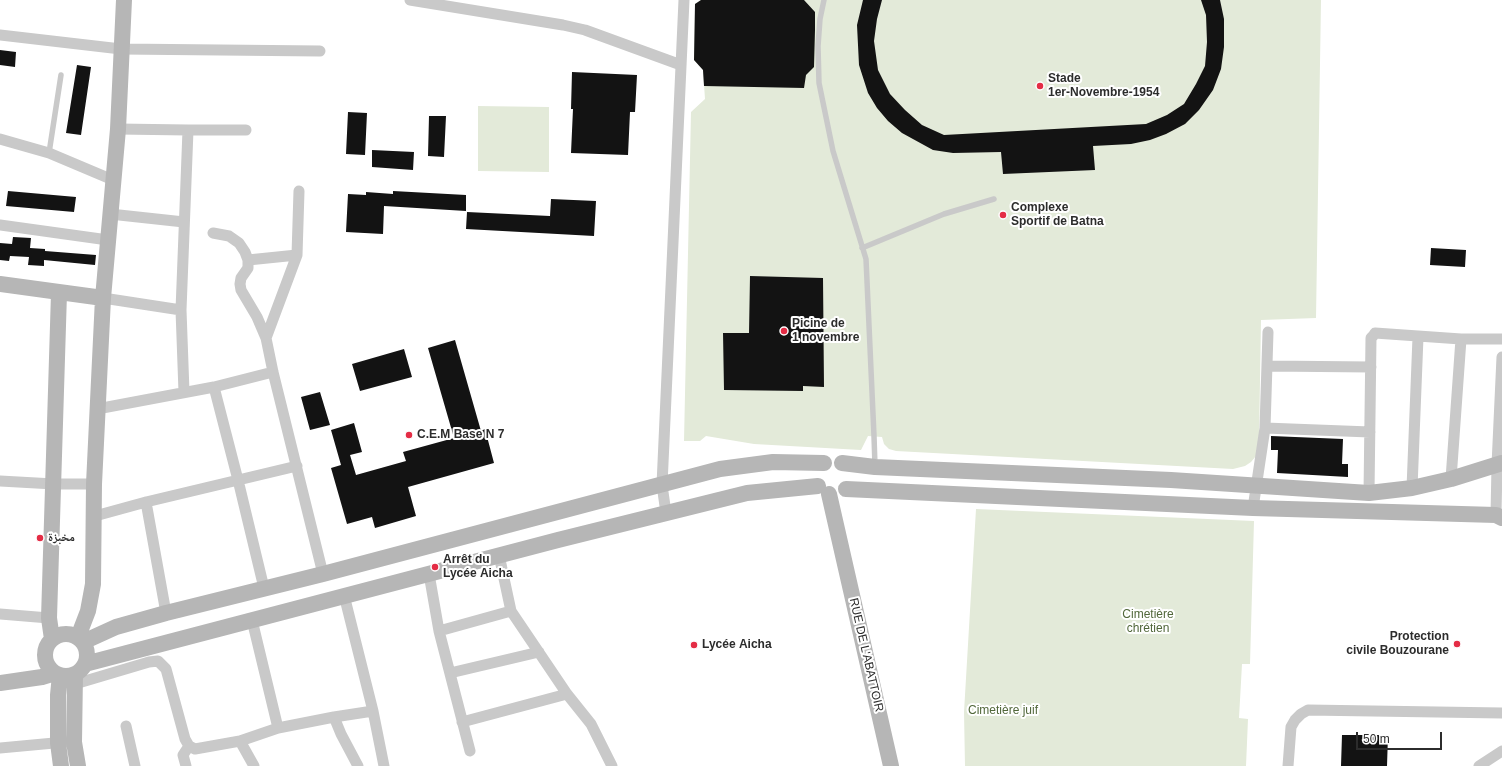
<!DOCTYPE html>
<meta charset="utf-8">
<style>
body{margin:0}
#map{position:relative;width:1502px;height:766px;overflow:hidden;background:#fff;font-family:Arial,sans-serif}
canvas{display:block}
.scale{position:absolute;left:1356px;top:732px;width:86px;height:18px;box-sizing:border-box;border:2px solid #2c2c2c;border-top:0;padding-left:5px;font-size:12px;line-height:14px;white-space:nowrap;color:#2c2c2c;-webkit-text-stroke:3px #fff;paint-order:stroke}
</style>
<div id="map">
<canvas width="1502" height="766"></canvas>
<div class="scale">50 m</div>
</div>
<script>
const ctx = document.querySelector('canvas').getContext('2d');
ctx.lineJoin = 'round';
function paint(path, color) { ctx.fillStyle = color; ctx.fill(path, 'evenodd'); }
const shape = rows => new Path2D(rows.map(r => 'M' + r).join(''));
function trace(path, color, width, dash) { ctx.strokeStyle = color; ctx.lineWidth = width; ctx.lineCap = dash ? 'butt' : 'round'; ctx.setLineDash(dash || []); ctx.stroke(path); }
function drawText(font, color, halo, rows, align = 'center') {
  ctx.font = font + ' Arial,"Noto Naskh Arabic",sans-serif'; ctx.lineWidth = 4; ctx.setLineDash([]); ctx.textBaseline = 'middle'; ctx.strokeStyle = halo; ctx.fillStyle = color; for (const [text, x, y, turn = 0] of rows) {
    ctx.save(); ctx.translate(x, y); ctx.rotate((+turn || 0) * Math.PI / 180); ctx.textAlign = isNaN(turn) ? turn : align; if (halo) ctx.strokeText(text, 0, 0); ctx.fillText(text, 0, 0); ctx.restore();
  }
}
const green = shape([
 [701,0,1321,0,1316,318,1261,320,1259,441,1256,456,1251,462,1245,466,1233,469,896,451,889,449,884,444,882,437,868,436,861,450,754,444,706,436,700,441,684,441,691,112,705,99,703,70,694,60,695,4],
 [478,106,549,107,549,172,478,171],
 [976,509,1254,521,1250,664,1242,664,1239,718,1248,719,1246,766,965,766,964,712]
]);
const building = shape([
 [701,0,804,0,815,12,815,30,814,67,806,75,804,88,704,86,703,70,694,60,695,4],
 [863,0,882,0,877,19,874,41,878,70,890,94,905,110,922,125,944,135,1146,124,1167,115,1184,104,1196,84,1205,66,1207,42,1206,15,1201,0,1220,0,1224,19,1224,47,1221,69,1213,90,1199,110,1185,124,1166,134,1150,140,1131,144,1093,146,1095,170,1003,174,1001,152,953,153,933,150,902,133,888,121,877,108,868,93,859,65,857,25],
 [0,50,16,52,15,67,0,65],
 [77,65,91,67,81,135,66,133],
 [572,72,637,75,635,112,630,112,628,155,571,153,573,109,571,109],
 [348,112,367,113,365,155,346,154],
 [429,116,446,116,444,157,428,156],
 [372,150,414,152,413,170,372,167],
 [8,191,76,197,74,212,6,206],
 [393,191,466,195,466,211,384,206,383,234,346,232,348,194,366,195,366,192,393,194],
 [551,199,596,201,594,236,466,229,467,212,550,216],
 [13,237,31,238,30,248,45,249,45,251,96,255,95,265,44,260,44,266,28,265,29,257,10,256,9,261,0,260,0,243,12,244],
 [1431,248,1466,250,1465,267,1430,265],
 [750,276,823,278,824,387,803,386,803,391,724,390,723,333,749,333],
 [455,340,481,431,485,429,494,463,408,487,416,516,375,528,372,517,347,524,331,468,341,465,331,430,354,423,362,452,350,455,356,475,406,461,403,452,454,438,428,348],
 [404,349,412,377,360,391,352,364],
 [320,392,330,425,310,430,301,397],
 [1271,436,1343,439,1342,464,1348,464,1348,477,1277,473,1278,450,1271,450],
 [1342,735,1388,735,1387,766,1341,766]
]);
const lane = shape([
 [824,0,820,19,818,46,819,83,833,151,866,259,874,436,875,466],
 [49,153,61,75],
 [862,248,944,214,994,199]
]);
const street = shape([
 [410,0,563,25,585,30,681,65],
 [0,35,121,49,320,51],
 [118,129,188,130,246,130],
 [0,139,49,153,113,180],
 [110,214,184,222],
 [0,225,108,240],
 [213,233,229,236,239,243,245,252,248,260,248,268,241,278,240,284,241,290,257,317,266,338,273,372,323,574],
 [248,260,297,255],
 [103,298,181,310],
 [266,338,297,255,299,191],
 [1268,366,1371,367],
 [214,387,238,480,264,588],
 [184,392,181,310,188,130],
 [97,409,214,387,273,372],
 [1265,428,1370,432],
 [1451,479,1461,339],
 [0,481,54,484,94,484],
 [1412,488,1418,337],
 [1369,493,1371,338,1373,336,1375,333,1461,339,1502,339],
 [146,502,166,613],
 [1253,508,1265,428,1268,332],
 [666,513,662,485,684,0],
 [1496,515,1497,465,1502,357],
 [95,516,146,502,297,466],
 [499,555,511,611,567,694,591,724,612,766],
 [429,574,439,631,470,751],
 [344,595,373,711,384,766],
 [0,614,49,618],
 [252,620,278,728],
 [439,631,511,611],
 [450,673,539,652],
 [75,684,149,662,158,661,166,669,185,739,189,746,195,749,240,741,278,728,334,717,373,711],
 [334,717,341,734,358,766],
 [462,722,567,694],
 [126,726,135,766],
 [240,741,254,766],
 [0,748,65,742],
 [186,766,183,755,189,746],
 [1288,766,1291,727,1295,720,1301,714,1308,710,1502,713],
 [1479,766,1502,751]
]);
const secondary = shape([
 [0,284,103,298],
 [842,463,875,467,1171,480,1369,493,1412,488,1451,479,1502,463],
 [846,489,1253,508,1496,515,1502,518],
 [829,494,891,766],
 '45 655a21 21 0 1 1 42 0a21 21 0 1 1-42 0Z',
 [78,637,88,611,93,584,94,484,103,298,118,129,124,0],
 [52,639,49,618,59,293],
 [83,642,116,627,166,613,323,574,720,469,773,462,824,463],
 [85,664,558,540,747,493,818,486],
 [75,674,74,742,78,766],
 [60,675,58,695,58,743,61,766],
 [0,683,42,677,55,673]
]);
const markers = [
 [1040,86,4,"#e42c45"],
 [1003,215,4,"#e42c45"],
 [784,331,4,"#e42c45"],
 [409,435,4,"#e42c45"],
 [40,538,4,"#e42c45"],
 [435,567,4,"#e42c45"],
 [1457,644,4,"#e42c45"],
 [694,645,4,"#e42c45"]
];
const poiNames = [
 ["Stade",1048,79],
 ["1er-Novembre-1954",1048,93],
 ["Complexe",1011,208],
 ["Sportif de Batna",1011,222],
 ["Picine de",792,324],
 ["1 novembre",792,338],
 ["C.E.M Base N 7",417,435],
 ["مخبزة",48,538],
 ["Arrêt du",443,560],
 ["Lycée Aicha",443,574],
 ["Protection",1449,637,"right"],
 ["civile Bouzourane",1449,651,"right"],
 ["Lycée Aicha",702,645]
];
const parkNames = [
 ["Cimetière",1148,615],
 ["chrétien",1148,629],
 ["Cimetière juif",1003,711]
];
const streetNames = [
 ["RUE DE L'ABATTOIR",866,655,77]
];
paint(green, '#e3ead9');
paint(building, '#131313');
trace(lane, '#c9c9c9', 5.5);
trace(street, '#c9c9c9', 11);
trace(secondary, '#b6b6b6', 16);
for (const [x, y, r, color] of markers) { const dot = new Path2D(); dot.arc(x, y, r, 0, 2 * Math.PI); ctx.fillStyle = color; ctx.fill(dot); trace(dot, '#fff', 1.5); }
drawText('bold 12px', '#2c2c2c', '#fff', poiNames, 'left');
drawText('12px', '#51673a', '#fff', parkNames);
drawText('12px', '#2c2c2c', '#fff', streetNames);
</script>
